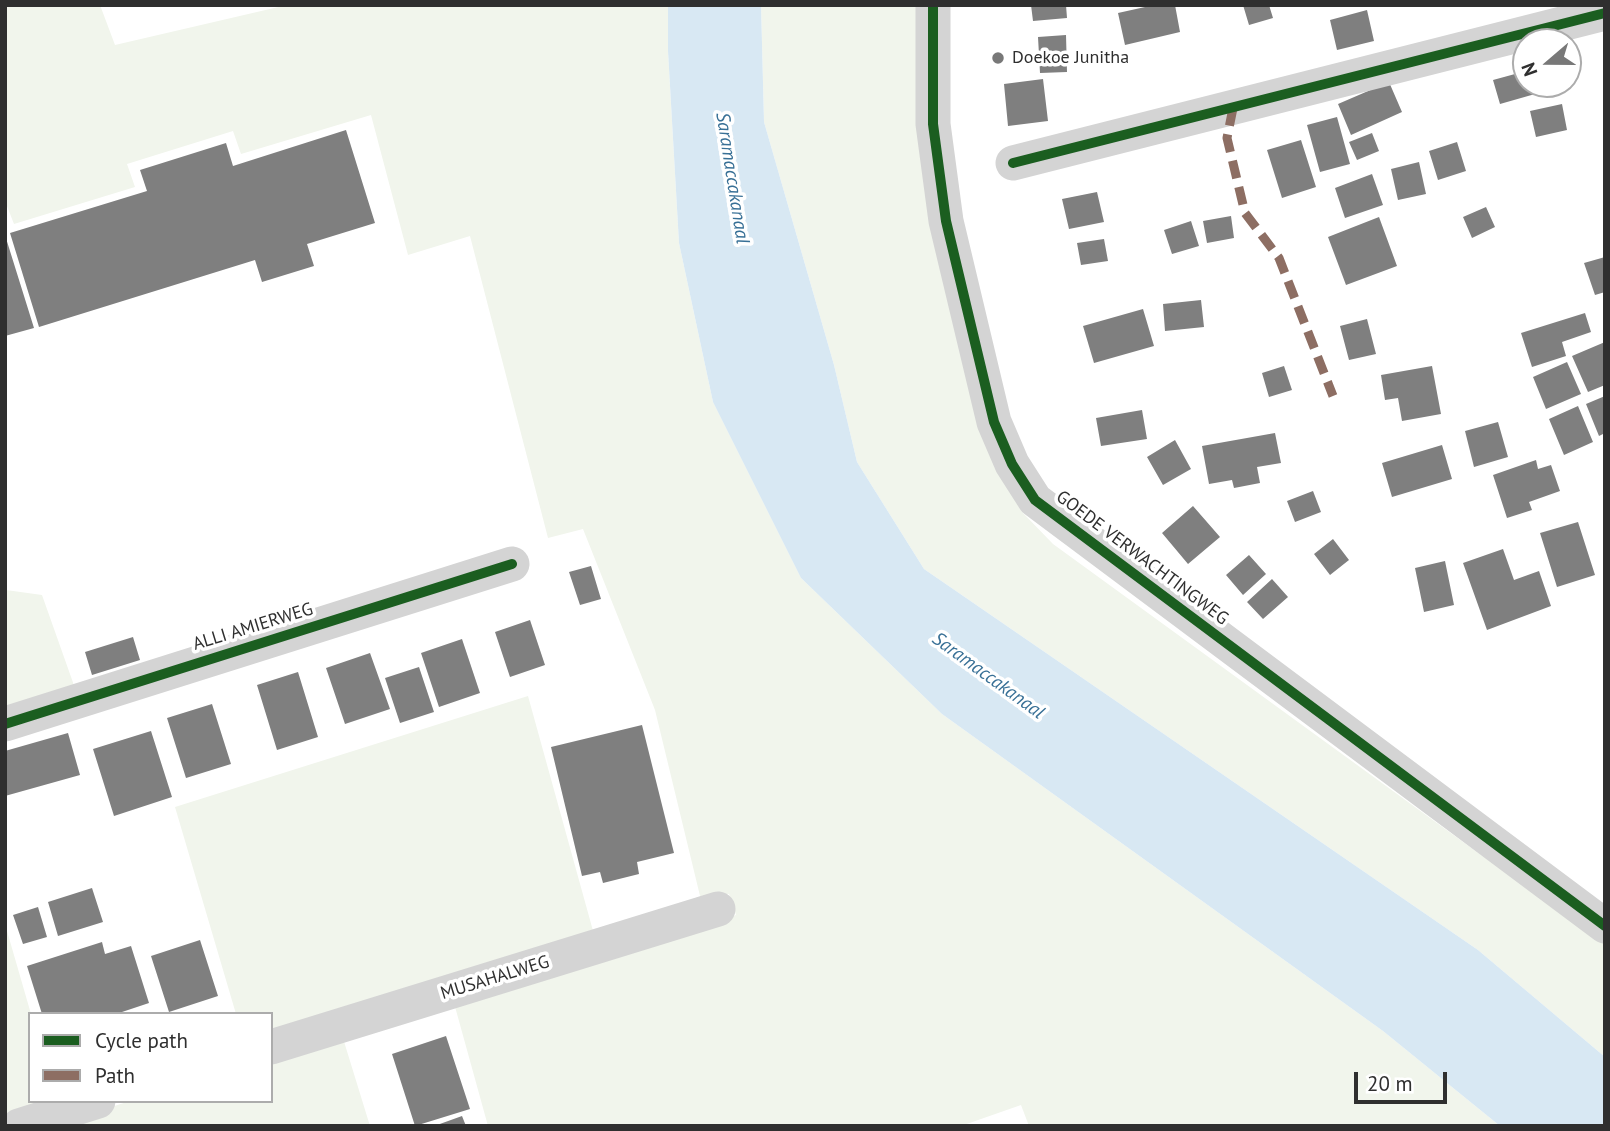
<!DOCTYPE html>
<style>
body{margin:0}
#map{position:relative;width:1610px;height:1131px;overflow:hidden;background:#fff;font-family:"PT Sans",sans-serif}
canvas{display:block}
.frame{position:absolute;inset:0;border:7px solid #2f2f2f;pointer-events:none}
.legend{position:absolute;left:28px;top:1012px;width:245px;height:91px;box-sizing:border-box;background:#fff;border:2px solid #acacac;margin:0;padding:9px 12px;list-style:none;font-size:21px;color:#2f2f2f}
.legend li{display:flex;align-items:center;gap:14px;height:35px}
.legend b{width:35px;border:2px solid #acacac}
.north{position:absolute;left:1512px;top:28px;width:70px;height:70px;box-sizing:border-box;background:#fff;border:2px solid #acacac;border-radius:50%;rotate:250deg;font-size:19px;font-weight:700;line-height:28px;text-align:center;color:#2f2f2f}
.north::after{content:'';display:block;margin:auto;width:24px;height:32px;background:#787878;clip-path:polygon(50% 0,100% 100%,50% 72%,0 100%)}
.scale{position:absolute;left:1354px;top:1072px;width:93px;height:32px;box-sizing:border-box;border:4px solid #2f2f2f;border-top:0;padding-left:9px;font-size:21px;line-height:24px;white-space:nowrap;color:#2f2f2f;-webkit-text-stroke:5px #fff;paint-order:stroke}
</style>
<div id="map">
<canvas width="1610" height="1131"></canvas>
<div class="frame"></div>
<ul class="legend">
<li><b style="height:9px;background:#1b5e20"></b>Cycle path</li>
<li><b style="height:9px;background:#8d6e63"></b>Path</li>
</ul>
<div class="north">N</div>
<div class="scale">20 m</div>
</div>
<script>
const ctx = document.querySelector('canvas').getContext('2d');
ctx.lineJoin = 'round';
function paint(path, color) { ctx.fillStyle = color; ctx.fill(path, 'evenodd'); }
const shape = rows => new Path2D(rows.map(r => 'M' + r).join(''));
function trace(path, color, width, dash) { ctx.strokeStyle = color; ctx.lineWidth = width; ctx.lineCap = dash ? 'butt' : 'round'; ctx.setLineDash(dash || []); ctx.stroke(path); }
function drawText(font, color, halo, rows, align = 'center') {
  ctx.font = font + ' "PT Sans",sans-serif'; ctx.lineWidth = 7; ctx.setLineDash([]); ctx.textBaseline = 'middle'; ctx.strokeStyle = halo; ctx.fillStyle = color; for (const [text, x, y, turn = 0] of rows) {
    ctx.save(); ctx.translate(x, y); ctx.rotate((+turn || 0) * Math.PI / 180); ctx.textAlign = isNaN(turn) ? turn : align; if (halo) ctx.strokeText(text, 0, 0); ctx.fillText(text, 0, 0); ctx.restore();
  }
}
const green = shape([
 [5,5,100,5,115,45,287,5,668,5,668,51,679,243,713,402,801,578,942,714,1383,1031,1500,1126,1029,1126,1021,1105,961,1126,488,1126,454,1003,736,915,729,894,701,900,655,710,583,529,548,538,470,236,408,255,371,115,241,154,233,131,127,164,135,187,14,224,5,201],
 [761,5,917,5,958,319,995,468,1023,513,1053,544,1481,855,1605,938,1605,1057,1478,950,924,569,857,462,834,365,764,122],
 [5,588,6,590,42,595,76,691,5,713],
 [528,696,595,938,271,1039,271,1014,236,1014,175,807],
 [5,924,31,1014,30,1101,57,1101,5,1122],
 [342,1035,370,1126,52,1126,130,1101,271,1101,271,1057]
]);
const water = shape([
 [668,5,761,5,764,122,834,365,857,462,924,569,1478,950,1605,1057,1605,1126,1500,1126,1383,1031,942,714,801,578,713,402,679,243,668,51]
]);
const building = shape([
 [1031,5,1066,5,1067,18,1033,21],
 [1154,5,1175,5,1180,32,1125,45,1118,13],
 [1243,5,1269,5,1273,18,1249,25],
 [1367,10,1374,41,1337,50,1330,20],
 [1066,35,1067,72,1040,73,1038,37],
 [1526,71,1526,84,1533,84,1535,94,1500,104,1493,80],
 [1043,79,1048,121,1008,126,1004,84],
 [1389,82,1402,112,1351,135,1338,104],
 [1542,84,1564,84,1564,85,1544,91],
 [1562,104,1567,130,1536,137,1530,111],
 [1337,117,1350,164,1320,172,1307,125],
 [346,130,375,223,307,244,314,266,262,282,255,260,39,327,10,233,147,191,140,170,226,143,233,166],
 [1372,133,1379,151,1357,160,1349,142],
 [1301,140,1316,187,1282,198,1267,150],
 [1457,142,1466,171,1438,180,1429,151],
 [1419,162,1426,194,1398,200,1391,169],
 [1372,174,1383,205,1345,218,1335,188],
 [1097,192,1104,222,1069,229,1062,199],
 [1486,207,1495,227,1472,238,1463,217],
 [1231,216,1234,238,1207,243,1203,221],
 [1379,217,1397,266,1346,285,1328,237],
 [1191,221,1199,246,1172,254,1164,230],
 [5,235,34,328,5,336],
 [1104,239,1108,261,1081,265,1077,243],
 [1605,257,1605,292,1595,295,1584,263],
 [1201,300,1204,327,1165,331,1163,304],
 [1143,309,1154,346,1094,363,1083,326],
 [1585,313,1591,332,1562,342,1566,356,1532,367,1521,333],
 [1367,319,1376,354,1349,360,1340,326],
 [1605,342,1605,385,1588,392,1572,356],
 [1567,362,1581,394,1546,409,1533,377],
 [1284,366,1292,390,1269,397,1262,373],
 [1432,366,1441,414,1402,421,1398,398,1385,400,1381,375],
 [1605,396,1605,433,1599,436,1586,404],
 [1578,406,1593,442,1564,455,1549,419],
 [1142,410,1147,439,1101,446,1096,418],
 [1498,422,1508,457,1474,467,1465,431],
 [1275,433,1281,463,1257,467,1260,483,1234,488,1232,480,1209,484,1202,446],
 [1175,440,1191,469,1163,485,1147,457],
 [1442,445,1452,479,1392,497,1382,463],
 [1536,460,1538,469,1551,465,1560,491,1529,502,1532,510,1507,518,1493,475],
 [1313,491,1321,512,1295,522,1287,501],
 [1193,506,1220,537,1188,564,1162,533],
 [1578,522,1595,575,1557,587,1540,533],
 [1333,539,1349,560,1330,575,1314,554],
 [1503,549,1514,580,1539,571,1551,606,1487,630,1463,563],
 [1249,555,1266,574,1243,595,1226,575],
 [1445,561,1454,605,1424,612,1415,568],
 [591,566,601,599,580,605,569,572],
 [1272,579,1288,597,1263,619,1247,602],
 [530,620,545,665,510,677,495,632],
 [133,637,140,660,92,675,85,652],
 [462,639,480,693,439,707,421,653],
 [370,653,390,709,345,724,326,668],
 [419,667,434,712,400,723,385,678],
 [298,672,318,737,277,750,257,685],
 [212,704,231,764,186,778,167,718],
 [642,725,674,853,637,862,639,874,603,883,600,872,582,876,551,747],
 [151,731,172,797,114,816,93,749],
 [68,733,80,775,5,796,5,751],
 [92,888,103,922,58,936,48,902],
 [38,907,47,937,23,944,13,915],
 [200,940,218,996,169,1012,151,956],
 [102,942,105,954,131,946,149,1003,116,1014,42,1014,27,966],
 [446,1036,470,1109,415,1126,392,1054],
 [462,1116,466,1126,437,1126,437,1125]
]);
const minor = shape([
 [933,5,933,124,946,221,994,422,1012,464,1035,500,1605,926],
 [1013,163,1605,13],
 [5,724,512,564],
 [271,1047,718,909],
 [19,1126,98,1101]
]);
const quiet = shape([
 [1233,108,1227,138,1245,213,1279,258,1333,396]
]);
const cycleway = shape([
 [933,5,933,124,946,221,994,422,1012,464,1035,500,1605,926],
 [1013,163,1605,13],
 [5,724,512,564]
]);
const markers = [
 [998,58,7,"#787878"]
];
const poiNames = [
 ["Doekoe Junitha",1012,58]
];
const streetNames = [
 ["GOEDE VERWACHTINGWEG",1142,558,37],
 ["ALLI AMIERWEG",253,627,-17],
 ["MUSAHALWEG",495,978,-17]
];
const waterNames = [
 ["Saramaccakanaal",732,178,81],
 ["Saramaccakanaal",988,676,36]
];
paint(green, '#f1f5ec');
paint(water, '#d8e8f3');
paint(building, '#7f7f7f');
trace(minor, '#d4d4d4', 35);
trace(quiet, '#8d6e63', 9, [18, 9]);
trace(cycleway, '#1b5e20', 10);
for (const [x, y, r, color] of markers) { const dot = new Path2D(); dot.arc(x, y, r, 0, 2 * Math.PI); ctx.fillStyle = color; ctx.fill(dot); trace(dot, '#fff', 2.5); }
drawText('18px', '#2f2f2f', '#fff', poiNames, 'left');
drawText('18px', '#2f2f2f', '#fff', streetNames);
drawText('italic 19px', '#387096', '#fff', waterNames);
</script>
